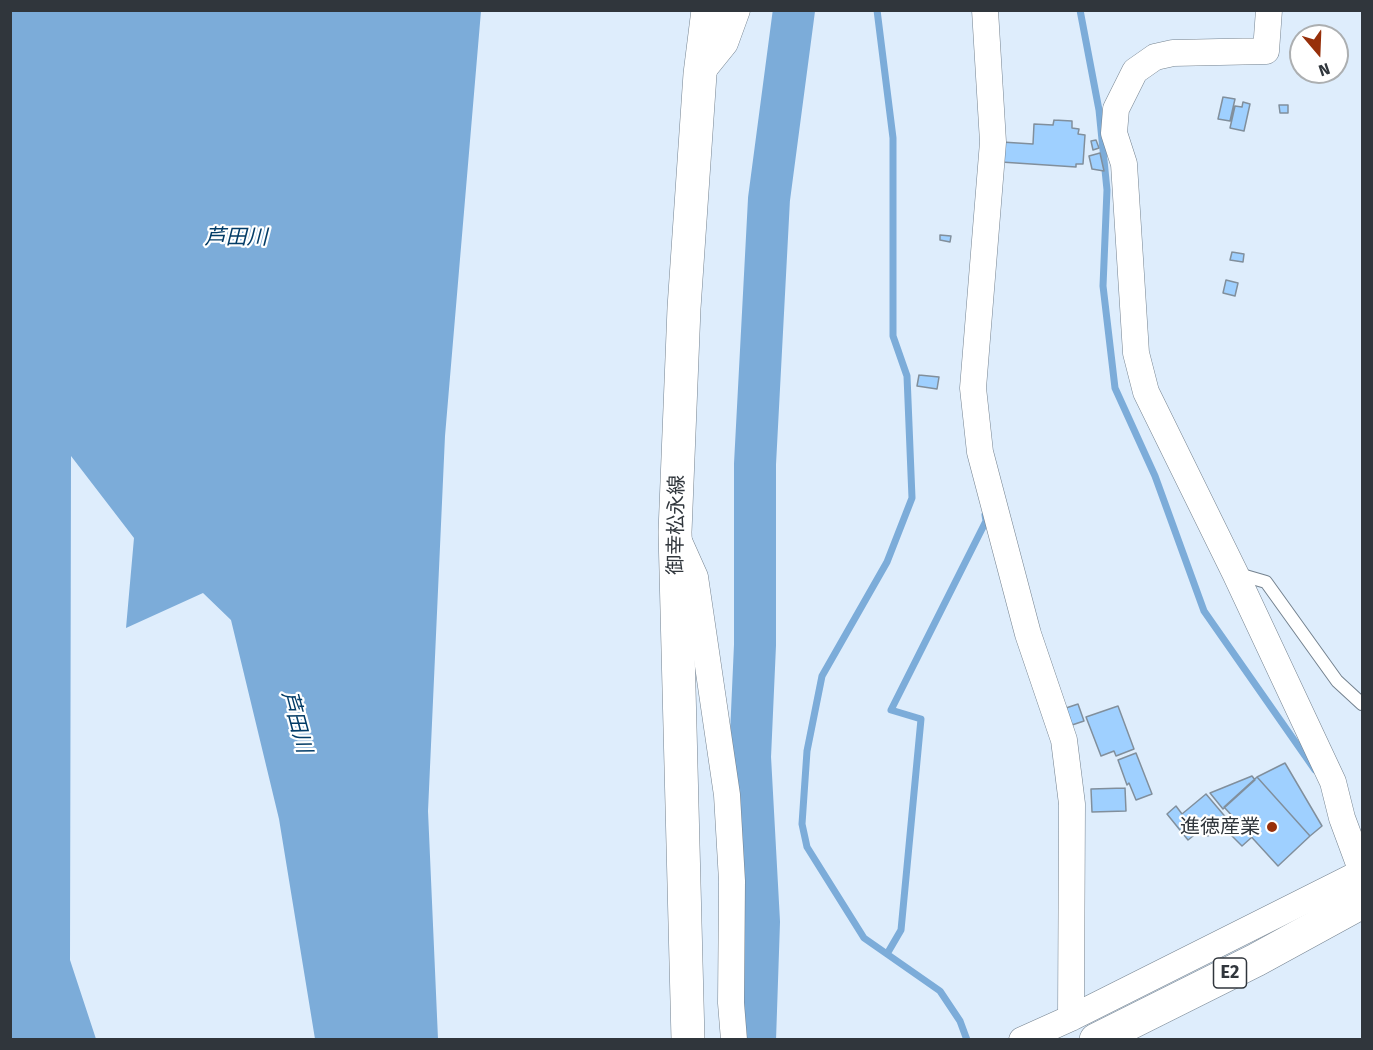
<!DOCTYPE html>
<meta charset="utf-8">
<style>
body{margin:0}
#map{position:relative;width:1373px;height:1050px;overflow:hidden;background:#deedfc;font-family:"Fira Sans",sans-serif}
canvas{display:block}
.frame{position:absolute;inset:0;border:12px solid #30363c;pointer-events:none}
.north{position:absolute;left:1289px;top:24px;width:60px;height:60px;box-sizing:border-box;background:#fff;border:2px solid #acafb1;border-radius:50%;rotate:161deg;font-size:16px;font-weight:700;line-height:24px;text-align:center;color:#30363c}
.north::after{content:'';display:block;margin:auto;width:21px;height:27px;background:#97300b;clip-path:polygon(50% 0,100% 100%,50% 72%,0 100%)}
</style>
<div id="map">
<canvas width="1373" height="1050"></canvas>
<div class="frame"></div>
<div class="north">N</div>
</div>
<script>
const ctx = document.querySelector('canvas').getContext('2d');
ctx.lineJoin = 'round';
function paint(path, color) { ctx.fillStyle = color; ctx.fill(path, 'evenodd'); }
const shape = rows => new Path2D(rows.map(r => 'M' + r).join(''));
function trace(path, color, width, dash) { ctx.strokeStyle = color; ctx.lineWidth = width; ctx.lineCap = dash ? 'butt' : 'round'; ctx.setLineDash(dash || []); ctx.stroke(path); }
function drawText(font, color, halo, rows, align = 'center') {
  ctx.font = font + ' "Fira Sans","Noto Sans JP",sans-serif'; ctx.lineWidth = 4.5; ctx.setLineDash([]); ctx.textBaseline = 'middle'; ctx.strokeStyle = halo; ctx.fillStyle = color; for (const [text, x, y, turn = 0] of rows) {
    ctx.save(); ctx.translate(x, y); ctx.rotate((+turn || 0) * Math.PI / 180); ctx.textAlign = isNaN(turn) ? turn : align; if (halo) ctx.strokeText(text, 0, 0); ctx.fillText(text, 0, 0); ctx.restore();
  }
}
const water = shape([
 [10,11,481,11,445,436,428,811,438,1039,315,1039,279,819,231,620,203,593,126,628,134,538,71,456,70,960,96,1039,11,1039]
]);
const stream = shape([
 [877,10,893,138,893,336,907,376,912,498,887,562,822,676,807,751,802,824,807,847,864,938,940,991,960,1021,967,1040],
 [1080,10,1099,110,1107,190,1103,286,1115,388,1155,476,1204,611,1315,770],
 [887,954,901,930,921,719,891,710,986,521,985,515]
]);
const river = shape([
 [755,1040,759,922,750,757,755,645,755,464,769,199,794,10]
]);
const building = shape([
 [1223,97,1235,99,1230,121,1218,119,1223,97],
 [1243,102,1250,104,1244,131,1230,128,1235,106,1242,107,1243,102],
 [1279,105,1288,105,1288,113,1280,113,1279,105],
 [1054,120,1072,121,1072,128,1079,129,1078,134,1085,135,1083,164,1076,164,1076,167,1001,162,1002,142,1033,144,1034,124,1053,125,1054,120],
 [1096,140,1099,148,1093,150,1091,141,1096,140],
 [1100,153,1104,171,1092,169,1089,156,1100,153],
 [940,235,951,236,950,242,940,240,940,235],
 [1232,252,1244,254,1243,262,1230,260,1232,252],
 [1226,280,1238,283,1235,296,1223,293,1226,280],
 [919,375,939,377,937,389,917,386,919,375],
 [1078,704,1084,721,1069,726,1063,709,1078,704],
 [1118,706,1134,749,1116,756,1114,751,1101,756,1086,717,1118,706],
 [1136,753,1152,794,1136,800,1129,783,1127,785,1118,760,1136,753],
 [1285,763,1322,826,1310,836,1257,777,1285,763],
 [1252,776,1255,780,1223,809,1210,793,1252,776],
 [1257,777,1310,836,1278,866,1224,807,1257,777],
 [1125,788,1126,811,1092,812,1091,789,1125,788],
 [1206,794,1228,820,1208,836,1202,829,1188,840,1167,814,1176,806,1182,814,1206,794],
 [1234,818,1252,837,1242,846,1224,828,1234,818]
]);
const service = shape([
 [1235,573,1266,582,1337,681,1362,704]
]);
const minor = shape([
 [985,10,993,142,973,388,980,452,1028,634,1064,740,1072,804,1071,1018],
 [1269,10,1266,51,1173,53,1155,57,1135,71,1116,109,1114,133,1124,164,1136,353,1146,392,1235,573,1333,782,1342,818,1362,872],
 [700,74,725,43,737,10],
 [678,539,695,577,727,795,732,881,731,1003,734,1040],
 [1022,1040,1071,1018,1362,872]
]);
const secondary = shape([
 [688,1040,675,532,684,308,700,74,708,10]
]);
const motorway = shape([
 [1096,1040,1256,960,1362,902]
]);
const markers = [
 [1272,827,6,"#97300b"]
];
const shields = [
 [1230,973,33]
];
const shieldNames = [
 ["E2",1230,973]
];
const streetNames = [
 ["御幸松永線",677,525,-89]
];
const poiNames = [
 ["進徳産業",1260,827]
];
const waterNames = [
 ["芦田川",236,238],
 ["芦田川",296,722,75]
];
paint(water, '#7cacd9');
trace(stream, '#7cacd9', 7);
trace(river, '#7cacd9', 42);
paint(building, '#9fd0ff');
trace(building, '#818f9c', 1.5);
trace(service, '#74828f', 14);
trace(minor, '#74828f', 27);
trace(secondary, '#74828f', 34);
trace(motorway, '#74828f', 34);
trace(service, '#fff', 12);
trace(minor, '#fff', 26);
trace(secondary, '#fff', 33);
trace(motorway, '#fff', 33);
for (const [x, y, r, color] of markers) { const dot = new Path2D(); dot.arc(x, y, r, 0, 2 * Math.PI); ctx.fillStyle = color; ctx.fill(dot); trace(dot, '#fff', 2); }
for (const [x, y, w] of shields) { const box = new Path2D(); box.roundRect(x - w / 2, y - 15, w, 30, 4.5); ctx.fillStyle = '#fff'; ctx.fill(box); trace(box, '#30363c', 1.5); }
drawText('bold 18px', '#30363c', null, shieldNames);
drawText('20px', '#30363c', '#fff', streetNames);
drawText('20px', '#30363c', '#fff', poiNames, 'right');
drawText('italic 21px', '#033c67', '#fff', waterNames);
</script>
